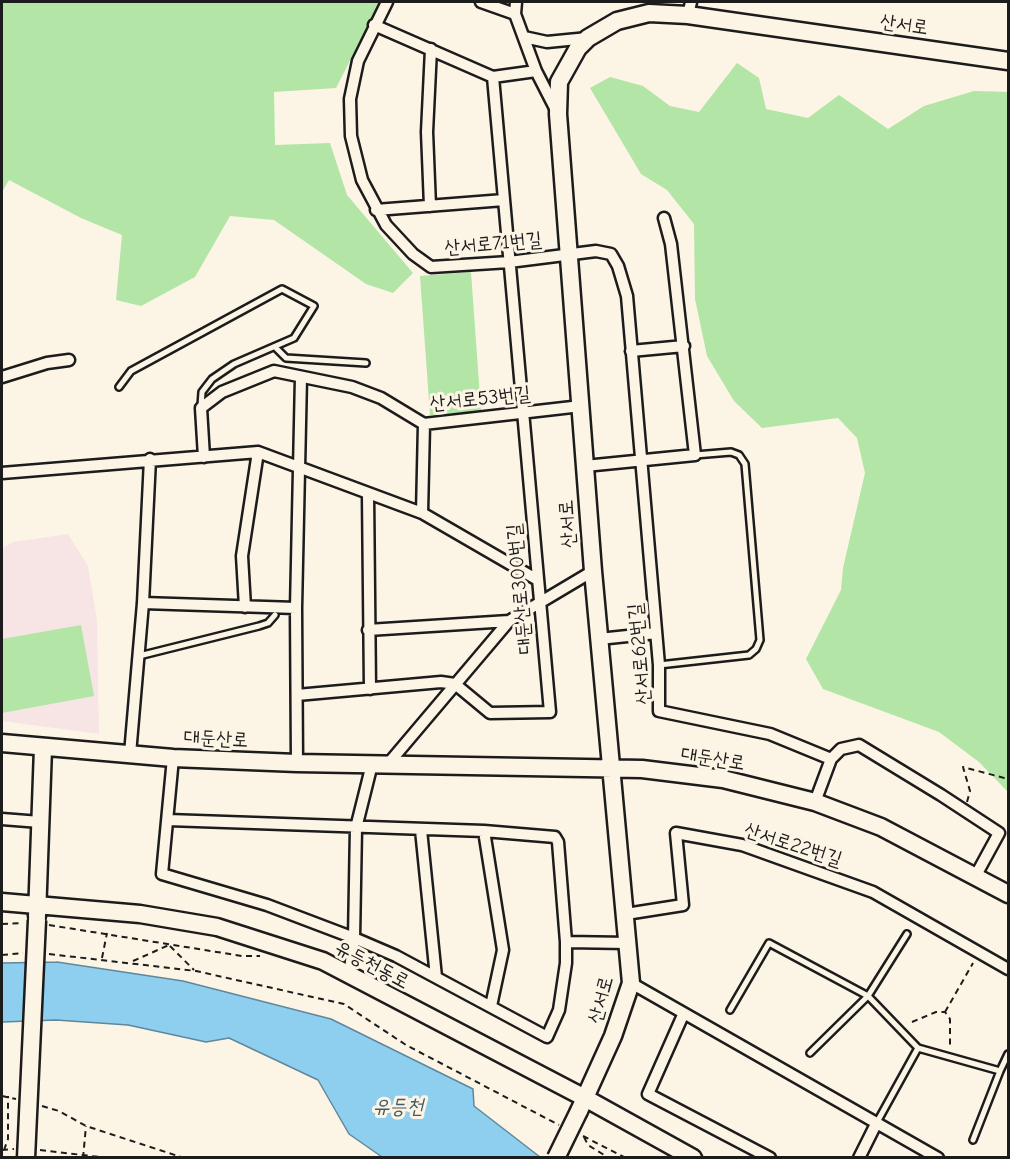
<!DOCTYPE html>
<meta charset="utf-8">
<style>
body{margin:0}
#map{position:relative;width:1010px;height:1159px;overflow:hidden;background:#fcf5e5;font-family:"Comic Neue",sans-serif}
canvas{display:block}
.frame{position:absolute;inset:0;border:3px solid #1c1c1c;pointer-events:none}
</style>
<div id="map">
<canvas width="1010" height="1159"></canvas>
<div class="frame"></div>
</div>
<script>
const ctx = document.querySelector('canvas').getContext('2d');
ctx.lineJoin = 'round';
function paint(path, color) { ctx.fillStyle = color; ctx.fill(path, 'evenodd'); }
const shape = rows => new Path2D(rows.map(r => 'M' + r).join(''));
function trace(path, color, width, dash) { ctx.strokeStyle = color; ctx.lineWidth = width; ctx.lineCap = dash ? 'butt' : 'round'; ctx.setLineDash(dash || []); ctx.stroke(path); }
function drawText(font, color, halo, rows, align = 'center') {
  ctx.font = font + ' "Comic Neue","Poor Story",sans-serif'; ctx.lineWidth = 6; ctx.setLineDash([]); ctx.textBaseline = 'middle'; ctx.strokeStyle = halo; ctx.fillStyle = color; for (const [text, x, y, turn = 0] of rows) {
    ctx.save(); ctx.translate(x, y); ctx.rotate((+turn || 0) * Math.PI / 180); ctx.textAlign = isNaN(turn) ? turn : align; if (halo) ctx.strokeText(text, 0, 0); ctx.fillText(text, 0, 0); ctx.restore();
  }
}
const built = shape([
 [68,534,88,566,97,620,99,734,2,721,2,548,13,542]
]);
const green = shape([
 [2,2,380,2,336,88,274,92,275,145,330,143,347,195,413,273,393,293,366,284,274,220,230,216,195,277,141,306,116,300,122,235,81,218,9,180,2,192],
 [737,63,759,78,766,109,808,118,839,95,888,129,924,106,974,91,1008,92,1008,792,979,762,939,732,823,689,806,659,841,590,843,568,865,473,857,438,838,418,762,428,734,401,707,356,695,299,694,224,667,190,641,174,590,88,610,77,643,86,670,106,699,112],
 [471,272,481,411,430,415,420,276],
 [81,625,94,696,2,713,2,639]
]);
const water = shape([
 [57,962,183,981,331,1019,473,1089,474,1106,540,1157,382,1157,349,1134,318,1080,229,1038,206,1042,128,1025,56,1020,2,1022,2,963,57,962]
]);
const path = shape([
 [967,802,970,791,963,767,1008,779],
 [2,924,23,923],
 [49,925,242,956,260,956],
 [170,946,194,970],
 [49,954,196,971,344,1004,406,1045,559,1125],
 [2,955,23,953],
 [102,958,107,933],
 [133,961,169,945],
 [945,1012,973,963],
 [912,1022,936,1012,945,1012,950,1019,950,1047],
 [2,1096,16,1099],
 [42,1106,59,1111,86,1126,184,1158],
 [583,1136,626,1158],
 [584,1137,588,1145,609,1158],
 [2,1150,14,1149],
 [4,1150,8,1139,8,1096],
 [40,1150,108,1158],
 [83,1158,86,1126]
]);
const lane = shape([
 [275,347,286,358,366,363],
 [119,387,131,371,282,289,314,306,294,338,234,364,212,379,202,392,201,406],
 [139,656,259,626,268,623,275,615],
 [659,665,749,655,756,649,760,640,745,464,739,455,731,452,695,455],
 [730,1010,769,943,868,996,918,1048,876,1124],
 [918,1048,1000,1071,1008,1054],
 [810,1053,868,996,907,934],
 [973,1140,1000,1071]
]);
const street = shape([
 [387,2,358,61,350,99,351,136,362,180,386,225,413,254,431,267,509,262,596,251,611,254,618,266,627,296,659,665,659,711,770,734,831,759],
 [481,2,515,14],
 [516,2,515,14,536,71,556,110],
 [688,15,691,2],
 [374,25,493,77],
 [524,37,547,42,588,38],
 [493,77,536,71],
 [430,206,427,132,431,49],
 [376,210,504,200],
 [631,351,684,346],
 [2,377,47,363,69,360],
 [204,457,201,408,222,392,274,371,352,387,381,398,424,424,581,406],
 [585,466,695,455,671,244,664,218],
 [2,473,258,452,422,513,536,579],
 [368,494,370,689],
 [422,513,424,424],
 [143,603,296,608],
 [245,607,242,556,258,452],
 [368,630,509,621],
 [599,639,656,633],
 [297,695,441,682,455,684,490,713,550,712,493,77],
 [130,754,143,603,150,459],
 [297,763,296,608,301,377],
 [388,764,509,621,593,571],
 [815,802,831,759,841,749,859,745,941,795,999,833,975,877],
 [2,819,40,822],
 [168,820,484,831,555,837,558,842,566,942,566,963,559,1010,547,1037,396,956,354,938,267,905,162,874,173,758],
 [421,830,436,977],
 [484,831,503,950,491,1006],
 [626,914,683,905,676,833,742,845,873,892,1008,969],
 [566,942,628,943],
 [349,977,354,938,356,828,372,764],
 [631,983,938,1158],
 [683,1015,648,1094,770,1158],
 [859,1158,876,1124]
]);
const secondary = shape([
 [2,743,173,758,297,763,642,769,723,779,815,802,881,827,1008,894],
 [2,902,140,914,217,927,323,961,585,1098,693,1158],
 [37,916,43,748],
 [579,1111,613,1036,631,983,593,571,558,114,559,82,578,48,588,38,617,21,649,13,688,15,1008,61]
]);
const secondaryBridge = shape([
 [26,1158,37,920],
 [556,1158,579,1111]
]);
const streetNames = [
 ["산서로",904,25,8],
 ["산서로71번길",493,244,-5],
 ["산서로53번길",480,399,-6],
 ["산서로",568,524,-94],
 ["대둔산로300번길",520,589,-95],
 ["산서로62번길",640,654,-95],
 ["대둔산로",216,739,3],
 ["대둔산로",713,759,9],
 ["산서로22번길",793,845,18],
 ["유등천동로",372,965,28],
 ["산서로",601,1000,-75]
];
const waterNames = [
 ["유등천",398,1107]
];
paint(built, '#f7e5e6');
paint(green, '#b2e5a6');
paint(water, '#8ecff0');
trace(water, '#60879b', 1.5);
trace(lane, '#1c1c1c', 10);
trace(street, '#1c1c1c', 15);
trace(secondary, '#1c1c1c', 21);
trace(path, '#1c1c1c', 2, [6, 4.5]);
trace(lane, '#fcf5e5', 5);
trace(street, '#fcf5e5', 10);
trace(secondary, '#fcf5e5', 16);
trace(secondaryBridge, '#1c1c1c', 21, []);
trace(secondaryBridge, '#fcf5e5', 16);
drawText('20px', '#1c1c1c', '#fcf5e5', streetNames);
drawText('italic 21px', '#445b66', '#fcf5e5', waterNames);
</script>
